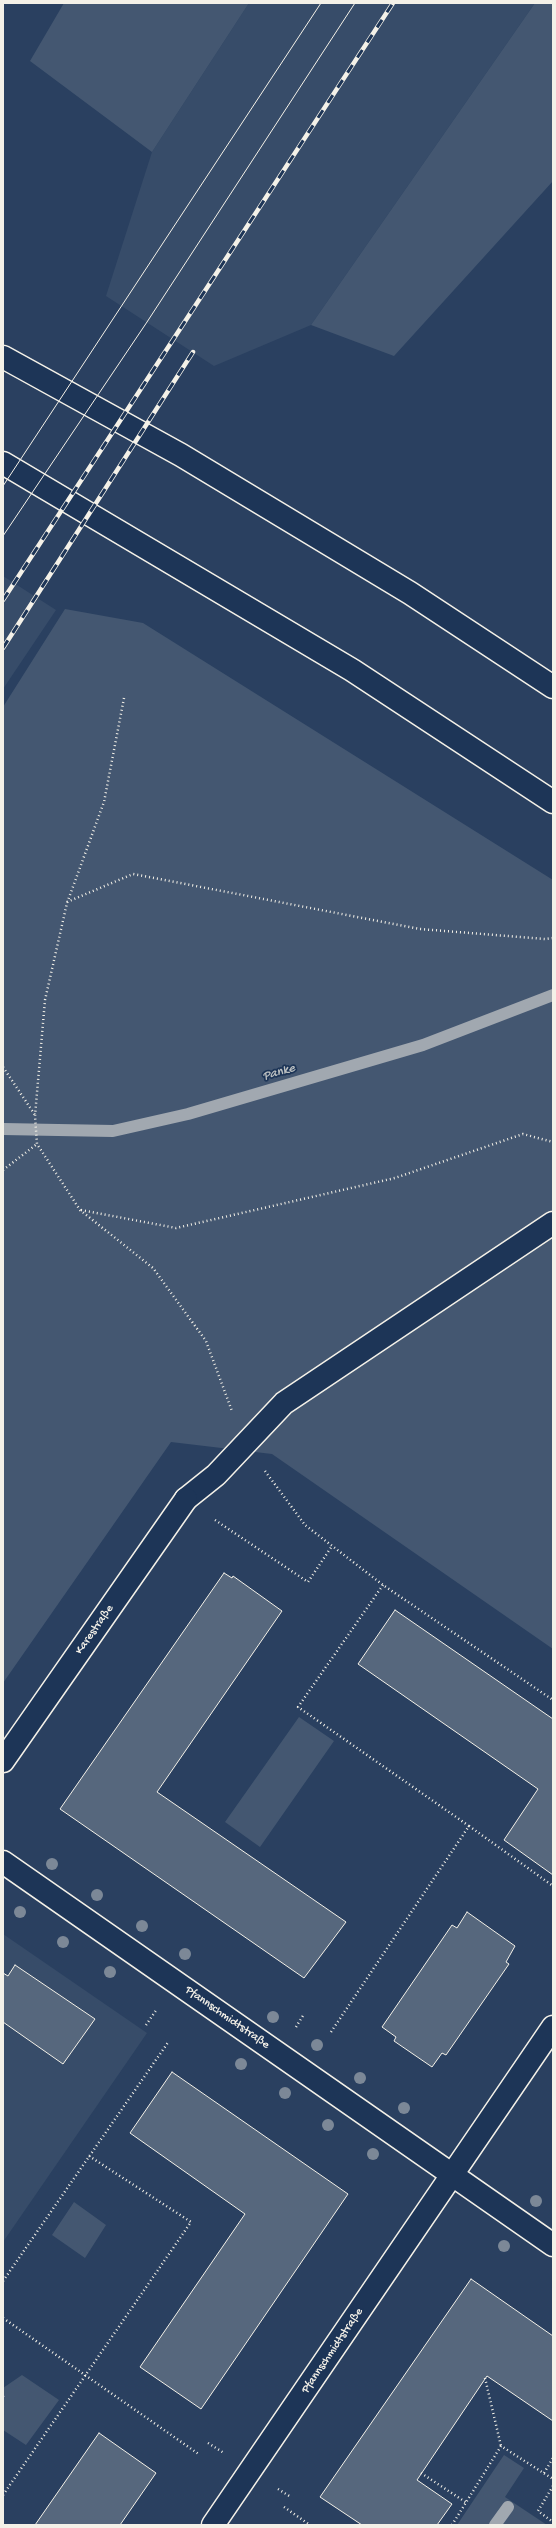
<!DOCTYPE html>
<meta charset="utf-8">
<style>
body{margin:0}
#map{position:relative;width:556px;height:2528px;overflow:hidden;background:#2a4060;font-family:"Gochi Hand",sans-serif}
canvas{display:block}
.frame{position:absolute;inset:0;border:4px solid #f4f1e8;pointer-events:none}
</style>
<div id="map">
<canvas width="556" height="2528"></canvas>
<div class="frame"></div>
</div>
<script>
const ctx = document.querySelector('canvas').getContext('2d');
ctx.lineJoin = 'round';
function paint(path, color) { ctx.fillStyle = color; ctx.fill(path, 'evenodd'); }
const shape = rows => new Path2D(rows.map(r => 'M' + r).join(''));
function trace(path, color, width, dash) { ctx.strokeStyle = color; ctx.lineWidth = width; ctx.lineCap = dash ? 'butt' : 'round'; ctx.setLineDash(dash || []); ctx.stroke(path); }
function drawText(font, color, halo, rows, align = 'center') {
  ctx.font = font + ' "Gochi Hand",sans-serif'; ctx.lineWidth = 3.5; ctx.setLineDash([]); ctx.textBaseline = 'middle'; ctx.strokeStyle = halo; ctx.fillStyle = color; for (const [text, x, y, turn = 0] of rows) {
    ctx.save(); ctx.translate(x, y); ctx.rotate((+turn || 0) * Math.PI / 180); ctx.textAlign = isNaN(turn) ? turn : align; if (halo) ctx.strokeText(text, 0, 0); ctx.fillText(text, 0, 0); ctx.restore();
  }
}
const built = shape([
 [249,3,535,3,311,325,214,366,106,296,152,152],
 [3,576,56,610,3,689],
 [3,1934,147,2033,3,2242]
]);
const green = shape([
 [64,3,249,3,152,152,30,61],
 [535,3,553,3,553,181,394,356,311,325],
 [65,609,143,623,553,880,553,1649,272,1454,171,1442,3,1683,3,707],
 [299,1717,334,1741,260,1847,225,1822],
 [74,2202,106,2225,85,2258,52,2235],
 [22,2375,59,2400,26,2445,3,2430,3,2388],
 [504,2455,524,2468,505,2497,547,2525,457,2525]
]);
const stream = shape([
 [3,1129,113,1131,188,1114,423,1045,553,995],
 [495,2525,508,2507]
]);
const building = shape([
 [224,1573,232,1578,233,1576,282,1611,157,1792,346,1922,304,1978,60,1809,224,1573],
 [395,1610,553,1719,553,1875,504,1840,538,1789,358,1664,395,1610],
 [467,1912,515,1946,506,1962,509,1964,446,2055,442,2053,432,2067,394,2041,396,2037,382,2027,452,1925,457,1928,467,1912],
 [15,1965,95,2019,63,2064,3,2022,3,1973,8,1976,15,1965],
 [172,2072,348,2194,201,2409,140,2367,245,2214,130,2133,172,2072],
 [471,2279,553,2336,553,2421,487,2376,417,2480,452,2504,437,2525,362,2525,320,2497,471,2279],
 [99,2433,156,2473,120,2525,35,2525,99,2433]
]);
const path = shape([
 [124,698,104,802,67,903,45,1000,35,1116,37,1144,80,1210,153,1268,206,1341,232,1411],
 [67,902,133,874,420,929,545,939,553,938],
 [3,1067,35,1115],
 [3,1170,37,1144],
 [81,1210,176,1228,395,1178,523,1134,553,1142],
 [265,1471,305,1525,383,1585,553,1700],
 [215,1520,308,1582,332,1546],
 [469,1826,553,1886],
 [146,2025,157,2009],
 [296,2027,304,2014],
 [331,2032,469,1826,298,1707,383,1585],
 [3,2281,169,2041],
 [3,2318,200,2455],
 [485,2378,501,2446],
 [3,2396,5,2394],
 [208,2443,224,2453],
 [421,2473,467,2503],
 [544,2473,553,2458],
 [553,2486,538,2511,553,2522],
 [278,2489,291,2497],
 [3,2495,191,2222,89,2156],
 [284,2507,310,2525],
 [452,2525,501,2446,553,2479]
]);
const service = shape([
 [186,1499,216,1475,284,1403,553,1223]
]);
const minor = shape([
 [3,1761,186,1499],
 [3,1862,553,2245],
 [213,2525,553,2027]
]);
const motorway = shape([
 [3,357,181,455,410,593,553,687],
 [3,463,352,670,553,802]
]);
const tram = shape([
 [3,486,321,3],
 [3,536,147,322,355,3]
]);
const rail = shape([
 [3,600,393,3],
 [3,648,193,352]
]);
const trees = [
 [52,1864],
 [97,1895],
 [20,1912],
 [142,1926],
 [63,1942],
 [185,1954],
 [110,1972],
 [273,2017],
 [317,2045],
 [241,2064],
 [360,2078],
 [285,2093],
 [404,2108],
 [328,2125],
 [373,2154],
 [536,2201],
 [504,2246]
];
const streetNames = [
 ["Karestraße",95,1630,-55],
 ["Pfannschmidtstraße",227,2018,35],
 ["Pfannschmidtstraße",333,2351,-56]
];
const waterNames = [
 ["Panke",279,1073,-16]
];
paint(built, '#374c69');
paint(green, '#445771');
trace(stream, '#a1a8b0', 12);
paint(building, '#56677d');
trace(building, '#f4f1e8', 1);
trace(service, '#f4f1e8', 25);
trace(minor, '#f4f1e8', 25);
trace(motorway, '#f4f1e8', 25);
trace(path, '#f4f1e8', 2.5, [1, 3]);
trace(service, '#1d3557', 22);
trace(minor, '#1d3557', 22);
trace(motorway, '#1d3557', 22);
trace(tram, '#f4f1e8', 1);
trace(rail, '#f4f1e8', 4.5);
trace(rail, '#1d3557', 3, [9]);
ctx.fillStyle = '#7c8897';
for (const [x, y] of trees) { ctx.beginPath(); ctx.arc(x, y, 6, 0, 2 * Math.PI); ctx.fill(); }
drawText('12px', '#f4f1e8', '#1d3557', streetNames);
drawText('italic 13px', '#bdc1c2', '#1d3557', waterNames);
</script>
